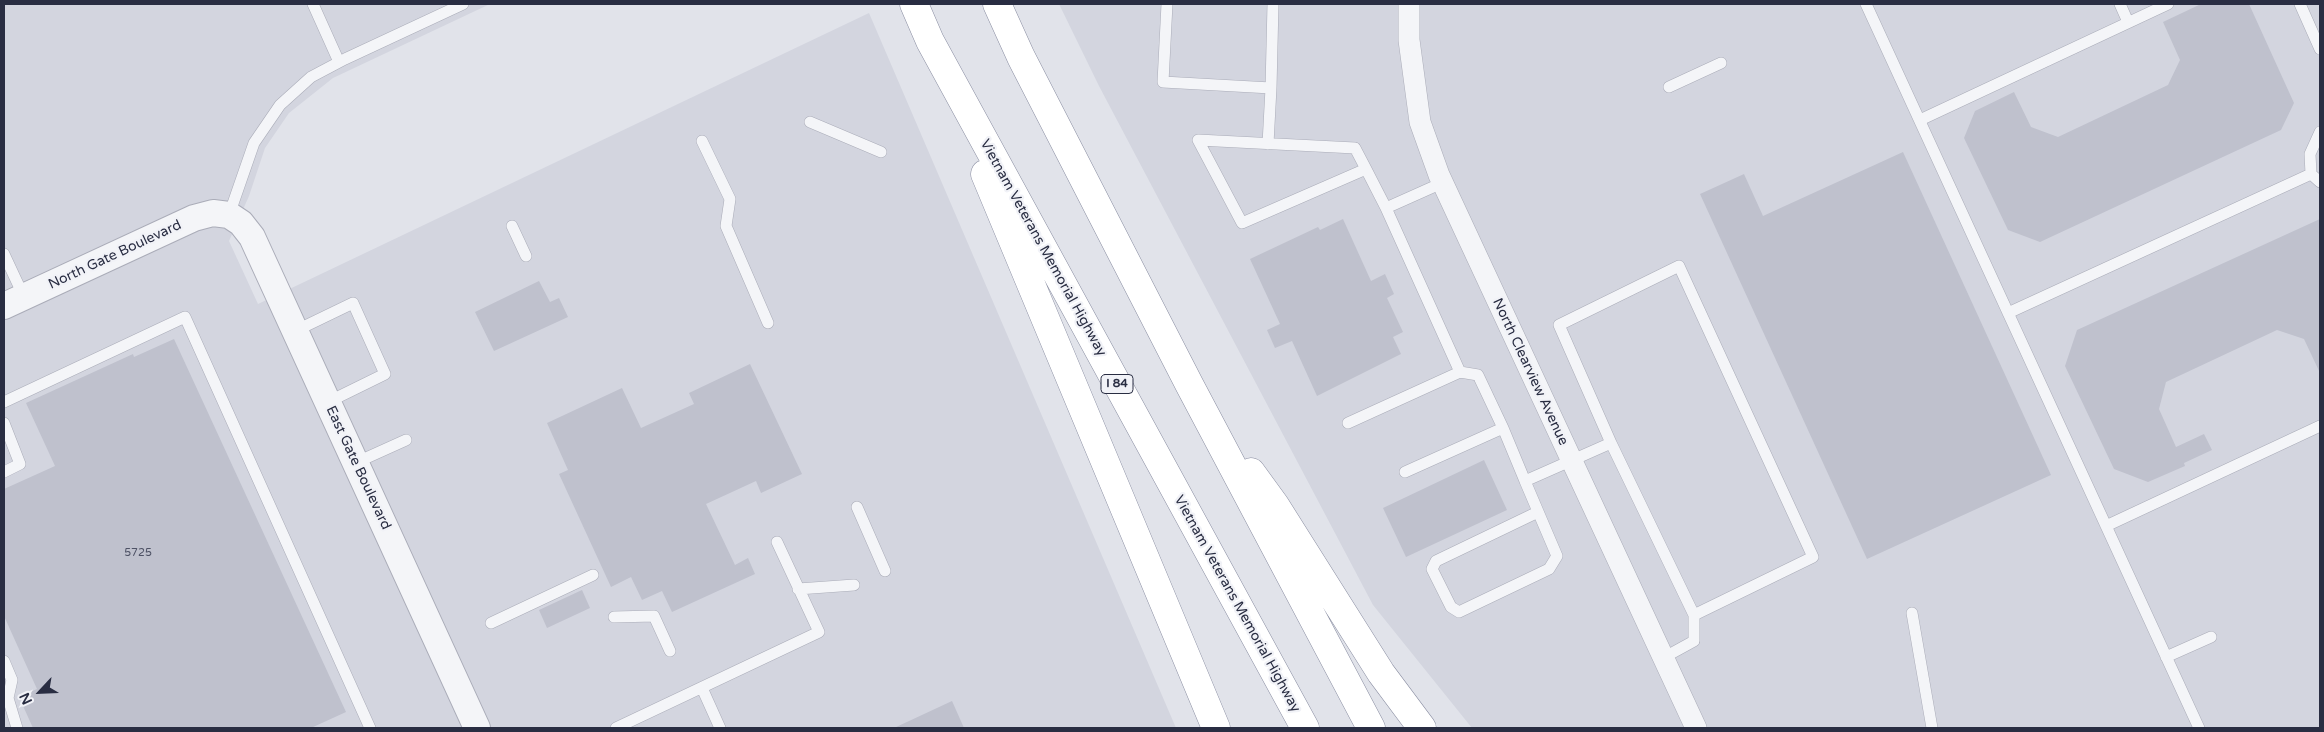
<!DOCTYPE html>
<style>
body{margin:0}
#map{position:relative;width:2324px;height:732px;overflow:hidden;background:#e1e3ea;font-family:"Varela Round",sans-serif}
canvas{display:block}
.frame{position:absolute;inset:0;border:5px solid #292d42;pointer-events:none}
.north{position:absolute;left:15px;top:667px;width:50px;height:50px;-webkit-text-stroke:4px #f1f2f7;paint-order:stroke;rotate:245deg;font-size:14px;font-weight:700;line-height:20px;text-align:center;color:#292d42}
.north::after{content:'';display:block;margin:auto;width:18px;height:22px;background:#292d42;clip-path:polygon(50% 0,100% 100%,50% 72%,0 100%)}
</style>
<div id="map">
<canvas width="2324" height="732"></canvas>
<div class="frame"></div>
<div class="north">N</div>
</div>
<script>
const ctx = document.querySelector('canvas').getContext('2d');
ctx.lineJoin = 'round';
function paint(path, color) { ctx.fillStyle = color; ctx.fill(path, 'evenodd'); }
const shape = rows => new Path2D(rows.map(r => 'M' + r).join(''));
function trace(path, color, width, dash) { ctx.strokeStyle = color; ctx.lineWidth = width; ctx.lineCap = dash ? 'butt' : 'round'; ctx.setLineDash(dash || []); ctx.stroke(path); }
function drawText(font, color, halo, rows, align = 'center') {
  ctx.font = font + ' "Varela Round",sans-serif'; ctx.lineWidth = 4.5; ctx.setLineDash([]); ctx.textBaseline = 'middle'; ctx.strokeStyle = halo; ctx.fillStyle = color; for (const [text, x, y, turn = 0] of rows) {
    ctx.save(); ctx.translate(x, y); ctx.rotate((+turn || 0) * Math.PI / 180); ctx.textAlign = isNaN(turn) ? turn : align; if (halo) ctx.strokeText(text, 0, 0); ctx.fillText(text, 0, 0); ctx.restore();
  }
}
const built = shape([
 [4,4,490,4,333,78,289,113,265,148,249,196,229,241,258,304,869,13,1176,728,4,728],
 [1059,4,2320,4,2320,728,1472,728,1373,605,1099,86]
]);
const building = shape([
 [2201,4,2249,4,2294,103,2281,130,2040,242,2008,230,1964,138,1975,111,2014,92,2031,127,2058,137,2168,85,2180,60,2163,22],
 [1903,152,2051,475,1867,559,1700,194,1744,174,1763,216],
 [1343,219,1371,281,1385,274,1394,294,1387,298,1403,332,1393,337,1401,354,1317,396,1292,341,1275,348,1267,330,1280,324,1250,259,1318,227,1320,230],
 [2320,219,2320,373,2304,339,2277,330,2166,382,2159,409,2176,447,2204,434,2212,450,2184,463,2185,466,2148,482,2114,469,2065,366,2077,330],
 [539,281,550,302,559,298,568,317,494,351,475,312],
 [174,339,346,712,311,728,33,728,19,697,37,689,4,616,4,489,55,466,26,403,133,354,134,357],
 [750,364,802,474,761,493,756,481,706,504,735,565,748,558,755,574,672,612,662,591,642,600,631,577,611,587,559,474,568,470,547,423,622,388,641,428,694,404,689,393],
 [1484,460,1507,510,1406,557,1383,508],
 [582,590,590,608,547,628,539,610],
 [952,701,964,728,894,728]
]);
const service = shape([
 [313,4,339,62],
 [1167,4,1163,82,1271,88,1273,4],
 [1866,4,2199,728],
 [2120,4,2128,22],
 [2300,4,2320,49],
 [1669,87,1721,63],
 [1920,120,2168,4],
 [810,122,881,152],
 [2320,132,2310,154,2311,174,2320,182],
 [702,141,730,199,726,226,768,323],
 [1268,144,1271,88],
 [1366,169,1242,223,1198,140,1355,148,1366,169,1386,208,1442,183],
 [229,215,254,143,280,105,311,77,345,59,463,4],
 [512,226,526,256],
 [4,254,24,297],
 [2008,313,2311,174],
 [295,331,353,303,385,374,328,402],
 [1460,372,1478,375,1503,428],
 [4,402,185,317,370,728],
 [4,423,20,464,4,472],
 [1348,423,1460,372,1386,208],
 [355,463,406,440],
 [1405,472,1503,428,1525,481,1611,443,1559,325,1679,266,1813,557,1694,615,1611,443],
 [1525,481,1557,556,1549,569,1459,612,1451,607,1432,569,1436,561,1538,512],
 [857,507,885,571],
 [2106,526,2320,426],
 [798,589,854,585],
 [1912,613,1932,728],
 [614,617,654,616,670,651],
 [491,623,593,575],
 [2166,657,2211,637],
 [1663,658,1694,641,1694,615],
 [4,661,12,680,8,698,17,728],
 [702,688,720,728],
 [616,728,819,632,777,542]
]);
const minor = shape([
 [1409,4,1409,40,1420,122,1439,175,1696,728]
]);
const tertiary = shape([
 [4,306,194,218,213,213,229,215,241,223,252,237,477,728]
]);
const motorway = shape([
 [914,4,930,41,1305,728],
 [997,4,1021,57,1189,384,1371,728],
 [985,174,1216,728],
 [1251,472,1275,505,1381,673,1422,728]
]);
const numberNames = [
 ["5725",138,553]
];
const shields = [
 [1117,384,32]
];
const shieldNames = [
 ["I 84",1117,384]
];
const streetNames = [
 ["Vietnam Veterans Memorial Highway",1043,248,61],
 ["North Gate Boulevard",115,255,-25],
 ["North Clearview Avenue",1530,372,65],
 ["East Gate Boulevard",358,468,65],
 ["Vietnam Veterans Memorial Highway",1237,604,61]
];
paint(built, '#d3d5df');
paint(building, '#bfc1cd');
trace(service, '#aaacb8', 12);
trace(minor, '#aaacb8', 22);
trace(tertiary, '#aaacb8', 28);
trace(motorway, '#898da1', 29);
trace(service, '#f4f5f8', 11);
trace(minor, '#f4f5f8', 21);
trace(tertiary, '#f4f5f8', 26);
trace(motorway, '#fff', 28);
drawText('11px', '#4e5265', null, numberNames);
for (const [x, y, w] of shields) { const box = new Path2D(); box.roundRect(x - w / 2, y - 9.5, w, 19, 4); ctx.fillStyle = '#f1f2f7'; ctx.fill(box); trace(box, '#292d42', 1); }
drawText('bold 12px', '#292d42', null, shieldNames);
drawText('14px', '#292d42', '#f1f2f7', streetNames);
</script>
